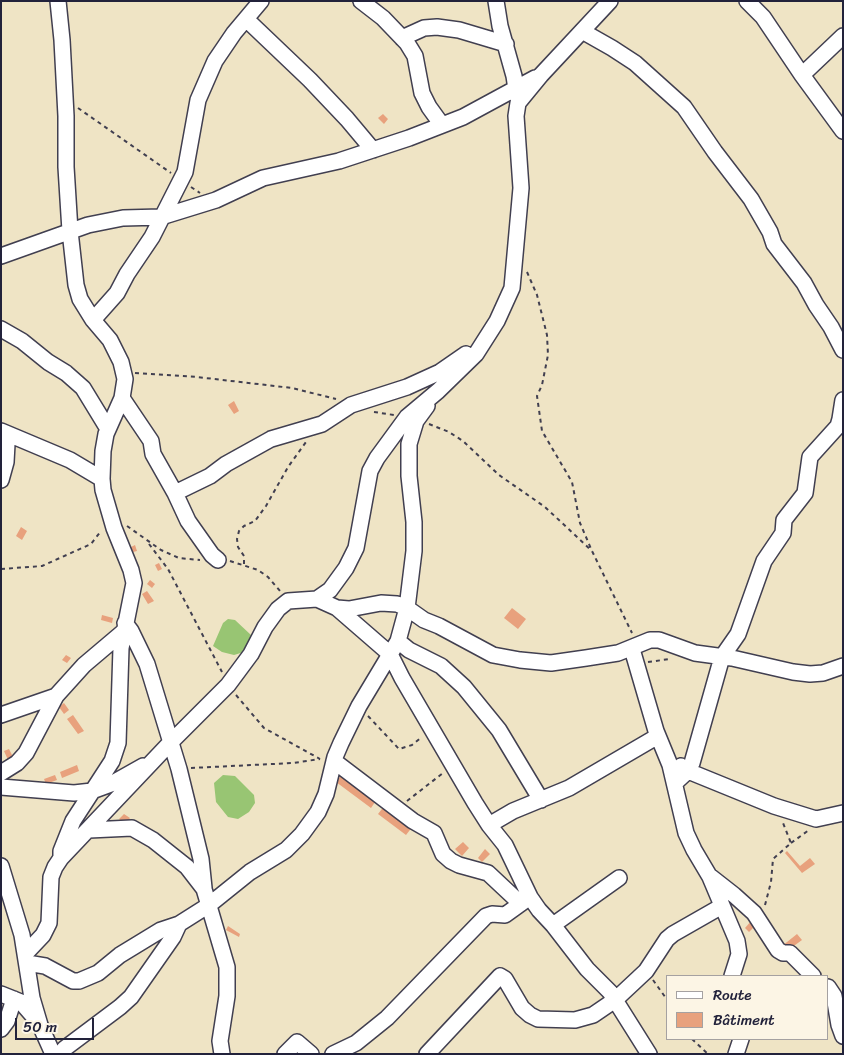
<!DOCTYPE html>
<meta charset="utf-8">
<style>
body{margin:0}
#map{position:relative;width:844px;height:1055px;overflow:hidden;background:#efe4c5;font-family:Sriracha,sans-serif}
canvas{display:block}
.frame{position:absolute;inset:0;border:2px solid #22223b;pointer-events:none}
.legend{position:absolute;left:666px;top:975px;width:162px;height:65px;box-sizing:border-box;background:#fcf5e5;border:1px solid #a5a1a1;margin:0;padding:6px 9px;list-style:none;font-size:15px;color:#22223b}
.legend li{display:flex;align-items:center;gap:10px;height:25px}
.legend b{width:25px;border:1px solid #a5a1a1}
.scale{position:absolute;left:15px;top:1018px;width:79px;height:22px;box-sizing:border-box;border:2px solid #22223b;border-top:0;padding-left:6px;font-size:15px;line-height:18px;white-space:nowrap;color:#22223b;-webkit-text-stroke:4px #fcf5e5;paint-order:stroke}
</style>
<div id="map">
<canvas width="844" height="1055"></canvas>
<div class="frame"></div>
<ul class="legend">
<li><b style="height:6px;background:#fff"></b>Route</li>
<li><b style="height:14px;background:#e8a17d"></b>Bâtiment</li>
</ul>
<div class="scale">50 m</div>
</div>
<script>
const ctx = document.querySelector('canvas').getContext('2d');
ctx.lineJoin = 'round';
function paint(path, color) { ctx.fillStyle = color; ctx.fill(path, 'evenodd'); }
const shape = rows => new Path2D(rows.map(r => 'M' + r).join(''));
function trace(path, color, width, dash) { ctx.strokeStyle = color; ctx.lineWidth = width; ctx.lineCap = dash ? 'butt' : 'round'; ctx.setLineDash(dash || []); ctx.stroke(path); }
const green = shape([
 [228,619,235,620,251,635,255,643,244,652,234,655,222,652,213,646,223,623],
 [223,775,235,776,254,795,255,803,249,812,238,819,228,817,216,802,214,783]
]);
const building = shape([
 [383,114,388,119,384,124,378,118],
 [234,401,239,411,234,414,228,405],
 [21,527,27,531,22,540,16,536],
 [135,545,137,551,133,552,131,547],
 [159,563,162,569,158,571,155,565],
 [150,580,155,584,152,588,147,584],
 [147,591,154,601,148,604,142,594],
 [512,608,526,619,518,629,504,618],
 [102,615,113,618,112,623,101,620],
 [66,655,71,658,67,663,62,660],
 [64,703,69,710,64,714,59,707],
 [73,715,84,731,78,734,67,719],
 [9,749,13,757,8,760,4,751],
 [77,765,79,771,62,778,60,772],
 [343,773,377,799,371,808,336,782],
 [55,775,57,780,46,784,44,779],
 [385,805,413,826,406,835,378,814],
 [124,814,130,818,125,824,119,819],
 [463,842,469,848,462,856,455,849],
 [485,849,490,854,482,862,478,858],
 [787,851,800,866,810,858,815,864,802,873,785,853],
 [753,919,758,923,749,932,745,928],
 [228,926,240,934,239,937,226,930],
 [797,934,802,940,787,951,782,946]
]);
const path = shape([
 [78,108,171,173],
 [191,187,200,193],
 [527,272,537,295,547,335,548,355,542,385,537,396,542,431,572,482,580,523,592,551,632,633],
 [135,373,197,377,292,388,336,399],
 [374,412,394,415],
 [429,424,449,432,463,441,499,475,545,507,592,551],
 [127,526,161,550,179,558,200,560],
 [149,544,168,569,222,672],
 [230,561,258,570,268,577,280,591],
 [244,564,244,556,238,547,237,539,239,531,244,526,255,521,266,506,288,467,306,442],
 [1,569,42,566,91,544,101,531],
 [648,662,670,659],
 [236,695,264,728,320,759],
 [368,716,399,749,412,745,422,737],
 [191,768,293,763,320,759],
 [407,801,443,773],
 [791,843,809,830],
 [765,905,771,882,773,859,791,843,783,823],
 [653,980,668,1001],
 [692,1039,708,1054]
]);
const minor = shape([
 [58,1,62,40,66,116,66,167,70,231,76,285,80,299,93,320,110,340,121,362,125,379,122,398,106,434,103,451,102,479,103,490,114,528,131,570,134,583,121,648,118,743,112,761,73,821,61,851,61,856],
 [361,1,383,18,407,43,415,56,422,93,429,107,442,125],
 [496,1,500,26,514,76,517,96],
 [747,1,763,17,802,75,843,131],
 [246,19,310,80,347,119,373,150],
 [582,31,612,48,635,63,684,107,715,152,751,199,770,232,774,244,804,283,816,305,831,327,843,350],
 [402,38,424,28,437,27,459,30,506,44],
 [802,75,843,36],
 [1,256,88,225,123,218,161,217,216,200,263,178,339,161,409,138,463,117,535,78],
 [93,320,117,293,127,274,152,237,185,172,198,100,215,61,234,33,261,1],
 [1,329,22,341,48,362,66,373,83,388,108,429],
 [122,398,151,441,153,454,175,493],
 [1,431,70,460,102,479],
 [1,480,6,462,7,444,4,433],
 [218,560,212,555,188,521,175,493,210,476,226,464,271,439,322,424,351,405,407,387,440,372,466,354],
 [317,599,337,608,349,609,381,603,397,604,407,608,424,620,439,626,493,655,520,660,551,663,586,658,618,653,650,640,659,640,695,653,732,658,793,672,810,674,823,673,843,666],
 [337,608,390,654,402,678,475,803,489,825,505,845,530,897,539,910,553,925,587,969,610,992,649,1054],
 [125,623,131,631,147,664,179,769,201,859,204,888],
 [398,641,409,650,441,666,464,687,499,730,541,800],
 [632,649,656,731,670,765,686,833,694,850,710,877,737,941,739,954,732,976],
 [1,715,56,696],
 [334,761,413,821,434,833,443,854,451,861,459,865,488,873,520,903],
 [681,766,688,771,774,806,816,819,843,813],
 [1,773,17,763,26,753,56,696,84,665,123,632],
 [675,783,688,771,692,763,722,657,738,634,764,561,783,533,784,520,805,493,810,457,838,426,840,419,843,400],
 [1,787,74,793,92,791,111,784,143,766],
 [489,825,513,811,569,788,658,736],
 [89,830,132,828,153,840,187,867,204,889,227,967,227,996,220,1041,222,1054],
 [1,866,22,935,32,998,40,1025,53,1054],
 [711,877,734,895,754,913,778,950,783,953,790,953,813,976],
 [553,925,619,878],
 [26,953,43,935,49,923,51,877,55,867,61,858,170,743,228,685,251,654,265,627,278,609,288,601,317,599,330,590,346,568,356,548,370,471,377,458,407,417,438,391,476,354,497,321,512,288,521,188,516,116,518,103,541,75,610,1],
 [27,963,45,966,73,981,79,981,98,973,120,955,161,930,179,924],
 [828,987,834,996,839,1025,843,1036],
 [1,994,21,1002,34,1017],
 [1,1029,7,1021,14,999],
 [64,1049,120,1007,131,997,173,937,179,924,209,905,250,872,286,850,302,834,318,812,326,794,335,757,341,743,359,706,398,641,407,608,414,551,414,522,409,476,409,444,416,421,427,406],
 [285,1054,297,1042,311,1054],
 [333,1054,356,1043,387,1018,486,916,492,914,505,915,530,897],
 [427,1054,500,976,505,979,522,1008,530,1015,538,1019,575,1020,593,1015,615,1000,646,971,667,939,673,934,722,906],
 [736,1054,741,1039]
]);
paint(green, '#98c573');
paint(building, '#e8a17d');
trace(minor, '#413f50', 18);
trace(path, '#413f50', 2, [4, 4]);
trace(minor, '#fff', 15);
</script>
